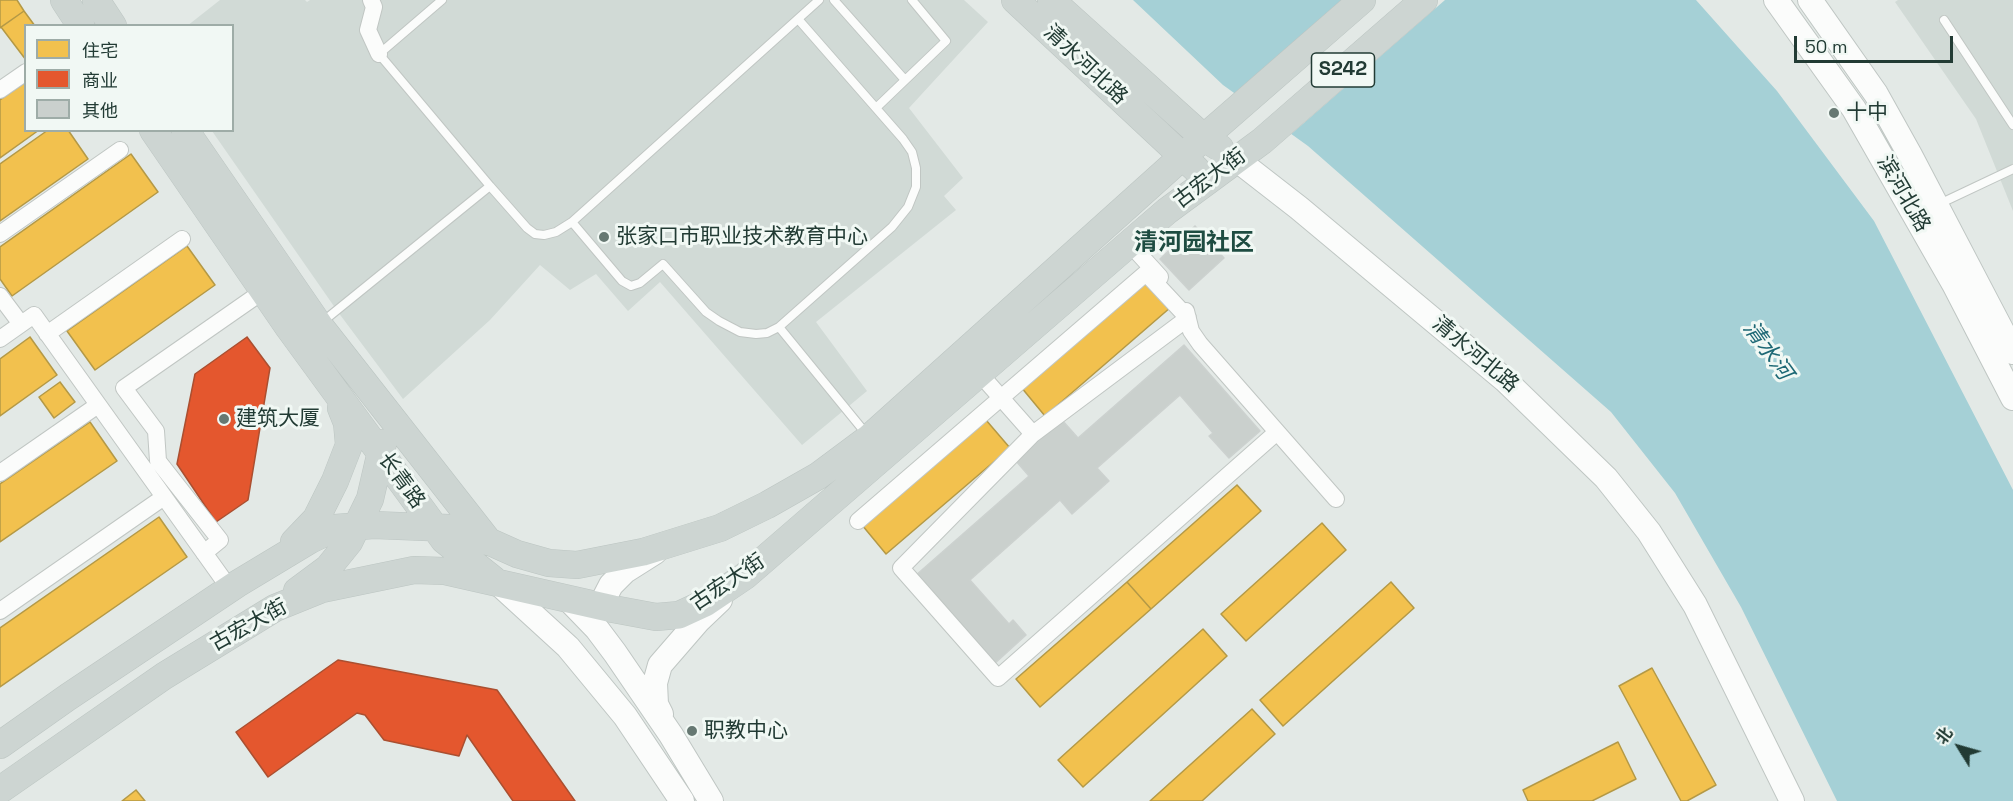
<!DOCTYPE html>
<meta charset="utf-8">
<style>
body{margin:0}
#map{position:relative;width:2013px;height:801px;overflow:hidden;background:#e3e9e6;font-family:"Space Grotesk","Noto Sans SC",sans-serif}
canvas{display:block}
.legend{position:absolute;left:24px;top:24px;width:210px;height:108px;box-sizing:border-box;background:#f1f8f4;border:2px solid #9eaca7;margin:0;padding:8px 10px;list-style:none;font-size:18px;color:#223b34}
.legend li{display:flex;align-items:center;gap:12px;height:30px}
.legend b{width:30px;border:2px solid #9eaca7}
.north{position:absolute;left:1929px;top:717px;width:60px;height:60px;-webkit-text-stroke:4px #f1f8f4;paint-order:stroke;rotate:307deg;font-size:16px;font-weight:700;line-height:24px;text-align:center;color:#223b34}
.north::after{content:'';display:block;margin:auto;width:21px;height:27px;background:#223b34;clip-path:polygon(50% 0,100% 100%,50% 72%,0 100%)}
.scale{position:absolute;left:1794px;top:36px;width:159px;height:27px;box-sizing:border-box;border:3px solid #223b34;border-top:0;padding-left:8px;font-size:18px;line-height:21px;white-space:nowrap;color:#223b34;-webkit-text-stroke:4px #f1f8f4;paint-order:stroke}
</style>
<div id="map">
<canvas width="2013" height="801"></canvas>
<ul class="legend">
<li><b style="height:16px;background:#f2c14e"></b>住宅</li>
<li><b style="height:16px;background:#e4572e"></b>商业</li>
<li><b style="height:16px;background:#cad0cd"></b>其他</li>
</ul>
<div class="north">北</div>
<div class="scale">50 m</div>
</div>
<script>
const ctx = document.querySelector('canvas').getContext('2d');
ctx.lineJoin = 'round';
function paint(path, color) { ctx.fillStyle = color; ctx.fill(path, 'evenodd'); }
const shape = rows => new Path2D(rows.map(r => 'M' + r).join(''));
function trace(path, color, width, dash) { ctx.strokeStyle = color; ctx.lineWidth = width; ctx.lineCap = dash ? 'butt' : 'round'; ctx.setLineDash(dash || []); ctx.stroke(path); }
function drawText(font, color, halo, rows, align = 'center') {
  ctx.font = font + ' "Space Grotesk","Noto Sans SC",sans-serif'; ctx.lineWidth = 6; ctx.setLineDash([]); ctx.textBaseline = 'middle'; ctx.strokeStyle = halo; ctx.fillStyle = color; for (const [text, x, y, turn = 0] of rows) {
    ctx.save(); ctx.translate(x, y); ctx.rotate((+turn || 0) * Math.PI / 180); ctx.textAlign = isNaN(turn) ? turn : align; if (halo) ctx.strokeText(text, 0, 0); ctx.fillText(text, 0, 0); ctx.restore();
  }
}
const built = shape([
 [220,0,305,0,307,2,310,0,964,0,988,22,909,108,963,178,944,196,956,210,816,322,867,391,802,445,660,282,628,311,596,274,570,290,540,265,490,320,403,399,338,312,212,131,232,130,232,26,187,26],
 [1898,0,2013,0,2013,211,1976,119,1895,2]
]);
const water = shape([
 [1133,0,1696,0,1777,91,1874,221,2013,490,2013,801,1837,801,1741,607,1675,493,1611,412,1308,146,1223,85]
]);
const pier = shape([
 [1348,0,1445,0,1289,136,1236,98]
]);
const homes = shape([
 [0,0,17,0,24,11,0,28,0,0],
 [24,11,35,26,26,26,26,60,1,27,24,11],
 [26,82,26,130,39,130,0,158,0,100,26,82],
 [48,130,68,130,88,159,0,221,0,164,48,130],
 [131,154,158,192,12,296,0,279,0,247,131,154],
 [187,246,215,285,95,370,67,331,187,246],
 [1147,279,1171,307,1045,416,1021,387,1147,279],
 [30,337,57,375,0,416,0,359,30,337],
 [60,382,75,402,54,418,39,397,60,382],
 [986,420,1010,448,886,554,862,525,986,420],
 [90,422,117,461,0,542,0,484,90,422],
 [1237,485,1261,511,1151,609,1127,582,1237,485],
 [159,517,187,557,0,687,0,628,159,517],
 [1322,523,1346,550,1246,641,1221,614,1322,523],
 [1127,582,1151,609,1040,707,1016,679,1127,582],
 [1391,582,1414,608,1283,726,1260,700,1391,582],
 [1203,629,1227,656,1083,787,1058,760,1203,629],
 [1652,668,1716,785,1687,801,1681,801,1619,686,1652,668],
 [1252,709,1275,734,1202,801,1150,801,1252,709],
 [1618,742,1636,779,1592,801,1528,801,1523,790,1618,742],
 [136,790,145,801,122,801,136,790]
]);
const shops = shape([
 [247,337,270,368,248,500,216,522,177,464,195,374,247,337],
 [338,660,497,690,575,801,513,801,467,735,459,756,384,740,365,715,357,713,268,777,236,732,338,660]
]);
const building = shape([
 [1195,226,1224,258,1189,290,1160,259,1195,226],
 [1184,345,1260,431,1229,458,1209,436,1213,433,1180,395,1097,468,1109,481,1072,514,1060,500,970,580,1009,624,1013,620,1026,635,993,665,915,576,1029,476,1016,461,1062,420,1078,438,1184,345]
]);
const lane = shape([
 [834,0,905,80],
 [1944,20,2013,125],
 [876,108,946,41,912,0],
 [490,186,527,228,535,234,544,235,556,232,572,222,622,281,631,286,640,283,663,264,706,312,719,321,740,332,756,334,767,333,779,327,892,227,908,207,916,187,916,168,912,152,903,139,798,19],
 [1937,205,2013,169],
 [572,222,819,0],
 [321,323,490,186,379,54,442,0],
 [779,327,868,436]
]);
const street = shape([
 [371,0,374,7,368,30,379,54],
 [0,90,26,72],
 [0,234,120,150],
 [1130,244,1160,277],
 [0,296,21,324],
 [1186,311,1191,331,1200,344,1336,499],
 [47,334,182,239],
 [0,339,34,315,230,589],
 [980,374,1033,434],
 [0,473,98,405],
 [858,521,1146,273,1188,318,1033,434,901,568,998,678,1277,432],
 [204,553,220,540,158,461,156,431,124,388,269,287],
 [0,611,164,497]
]);
const secondary = shape([
 [1776,0,1854,109,1954,284,2013,398],
 [1810,0,1876,94,1910,155,2013,352],
 [1236,159,1299,208,1505,380,1606,478,1649,532,1695,605,1792,801],
 [498,583,568,647,625,716,682,801],
 [568,599,597,629,615,653,671,735,711,801],
 [592,622,611,585,625,571,655,552],
 [661,714,656,704,655,683,660,665,699,620,720,600]
]);
const primary = shape([
 [64,0,81,26],
 [96,0,113,26],
 [1015,0,1196,169],
 [1051,0,1204,138,1220,148],
 [153,130,289,328,444,540,494,580],
 [185,130,319,325,489,542],
 [294,542,316,519,335,481,349,445,347,423,341,408],
 [297,591,328,568,349,542,370,499,383,443],
 [0,745,68,697,237,584,310,540,335,528,374,525,449,528,479,537,517,554,549,563,577,565,643,552,720,528,767,505,818,476,869,438,1183,156,1362,0],
 [0,790,164,676,275,608,322,589,414,570,445,571,613,609,656,617,679,615,705,603,745,576,1167,211,1262,141,1424,0]
]);
const markers = [
 [1834,113,6,"#667872"],
 [604,237,6,"#667872"],
 [224,419,6,"#667872"],
 [692,731,6,"#667872"]
];
const shields = [
 [1343,70,63]
];
const shieldNames = [
 ["S242",1343,70]
];
const streetNames = [
 ["清水河北路",1085,65,43],
 ["古宏大街",1210,179,-37],
 ["滨河北路",1903,194,60],
 ["清水河北路",1475,355,40],
 ["长青路",401,481,54],
 ["古宏大街",728,583,-34],
 ["古宏大街",249,626,-29]
];
const poiNames = [
 ["十中",1846,113],
 ["张家口市职业技术教育中心",616,237],
 ["建筑大厦",236,419],
 ["职教中心",704,731]
];
const waterNames = [
 ["清水河",1767,351,54]
];
const quarterNames = [
 ["清河园社区",1194,243]
];
paint(built, '#d1dad6');
paint(water, '#a5d0d6');
paint(pier, '#e3e9e6');
paint(homes, '#f2c14e');
trace(homes, '#b49946', 1.5);
paint(shops, '#e4572e');
trace(shops, '#aa4f30', 1.5);
paint(building, '#cad0cd');
trace(building, '#ccd1cf', 1.5);
trace(lane, '#c0c6c3', 10);
trace(street, '#c0c6c3', 18);
trace(secondary, '#bfc6c3', 26);
trace(primary, '#bcc5c2', 28);
trace(lane, '#fbfcfb', 8);
trace(street, '#fbfcfb', 16);
trace(secondary, '#fbfcfb', 24);
trace(primary, '#cdd5d2', 27);
for (const [x, y, r, color] of markers) { const dot = new Path2D(); dot.arc(x, y, r, 0, 2 * Math.PI); ctx.fillStyle = color; ctx.fill(dot); trace(dot, '#f1f8f4', 2); }
for (const [x, y, w] of shields) { const box = new Path2D(); box.roundRect(x - w / 2, y - 17, w, 34, 4.5); ctx.fillStyle = '#f1f8f4'; ctx.fill(box); trace(box, '#223b34', 1.5); }
drawText('bold 20px', '#223b34', null, shieldNames);
drawText('21px', '#223b34', '#f1f8f4', streetNames);
drawText('21px', '#223b34', '#f1f8f4', poiNames, 'left');
drawText('italic 22px', '#1d6875', '#f1f8f4', waterNames);
drawText('bold 24px', '#1e4c41', '#f1f8f4', quarterNames);
</script>
